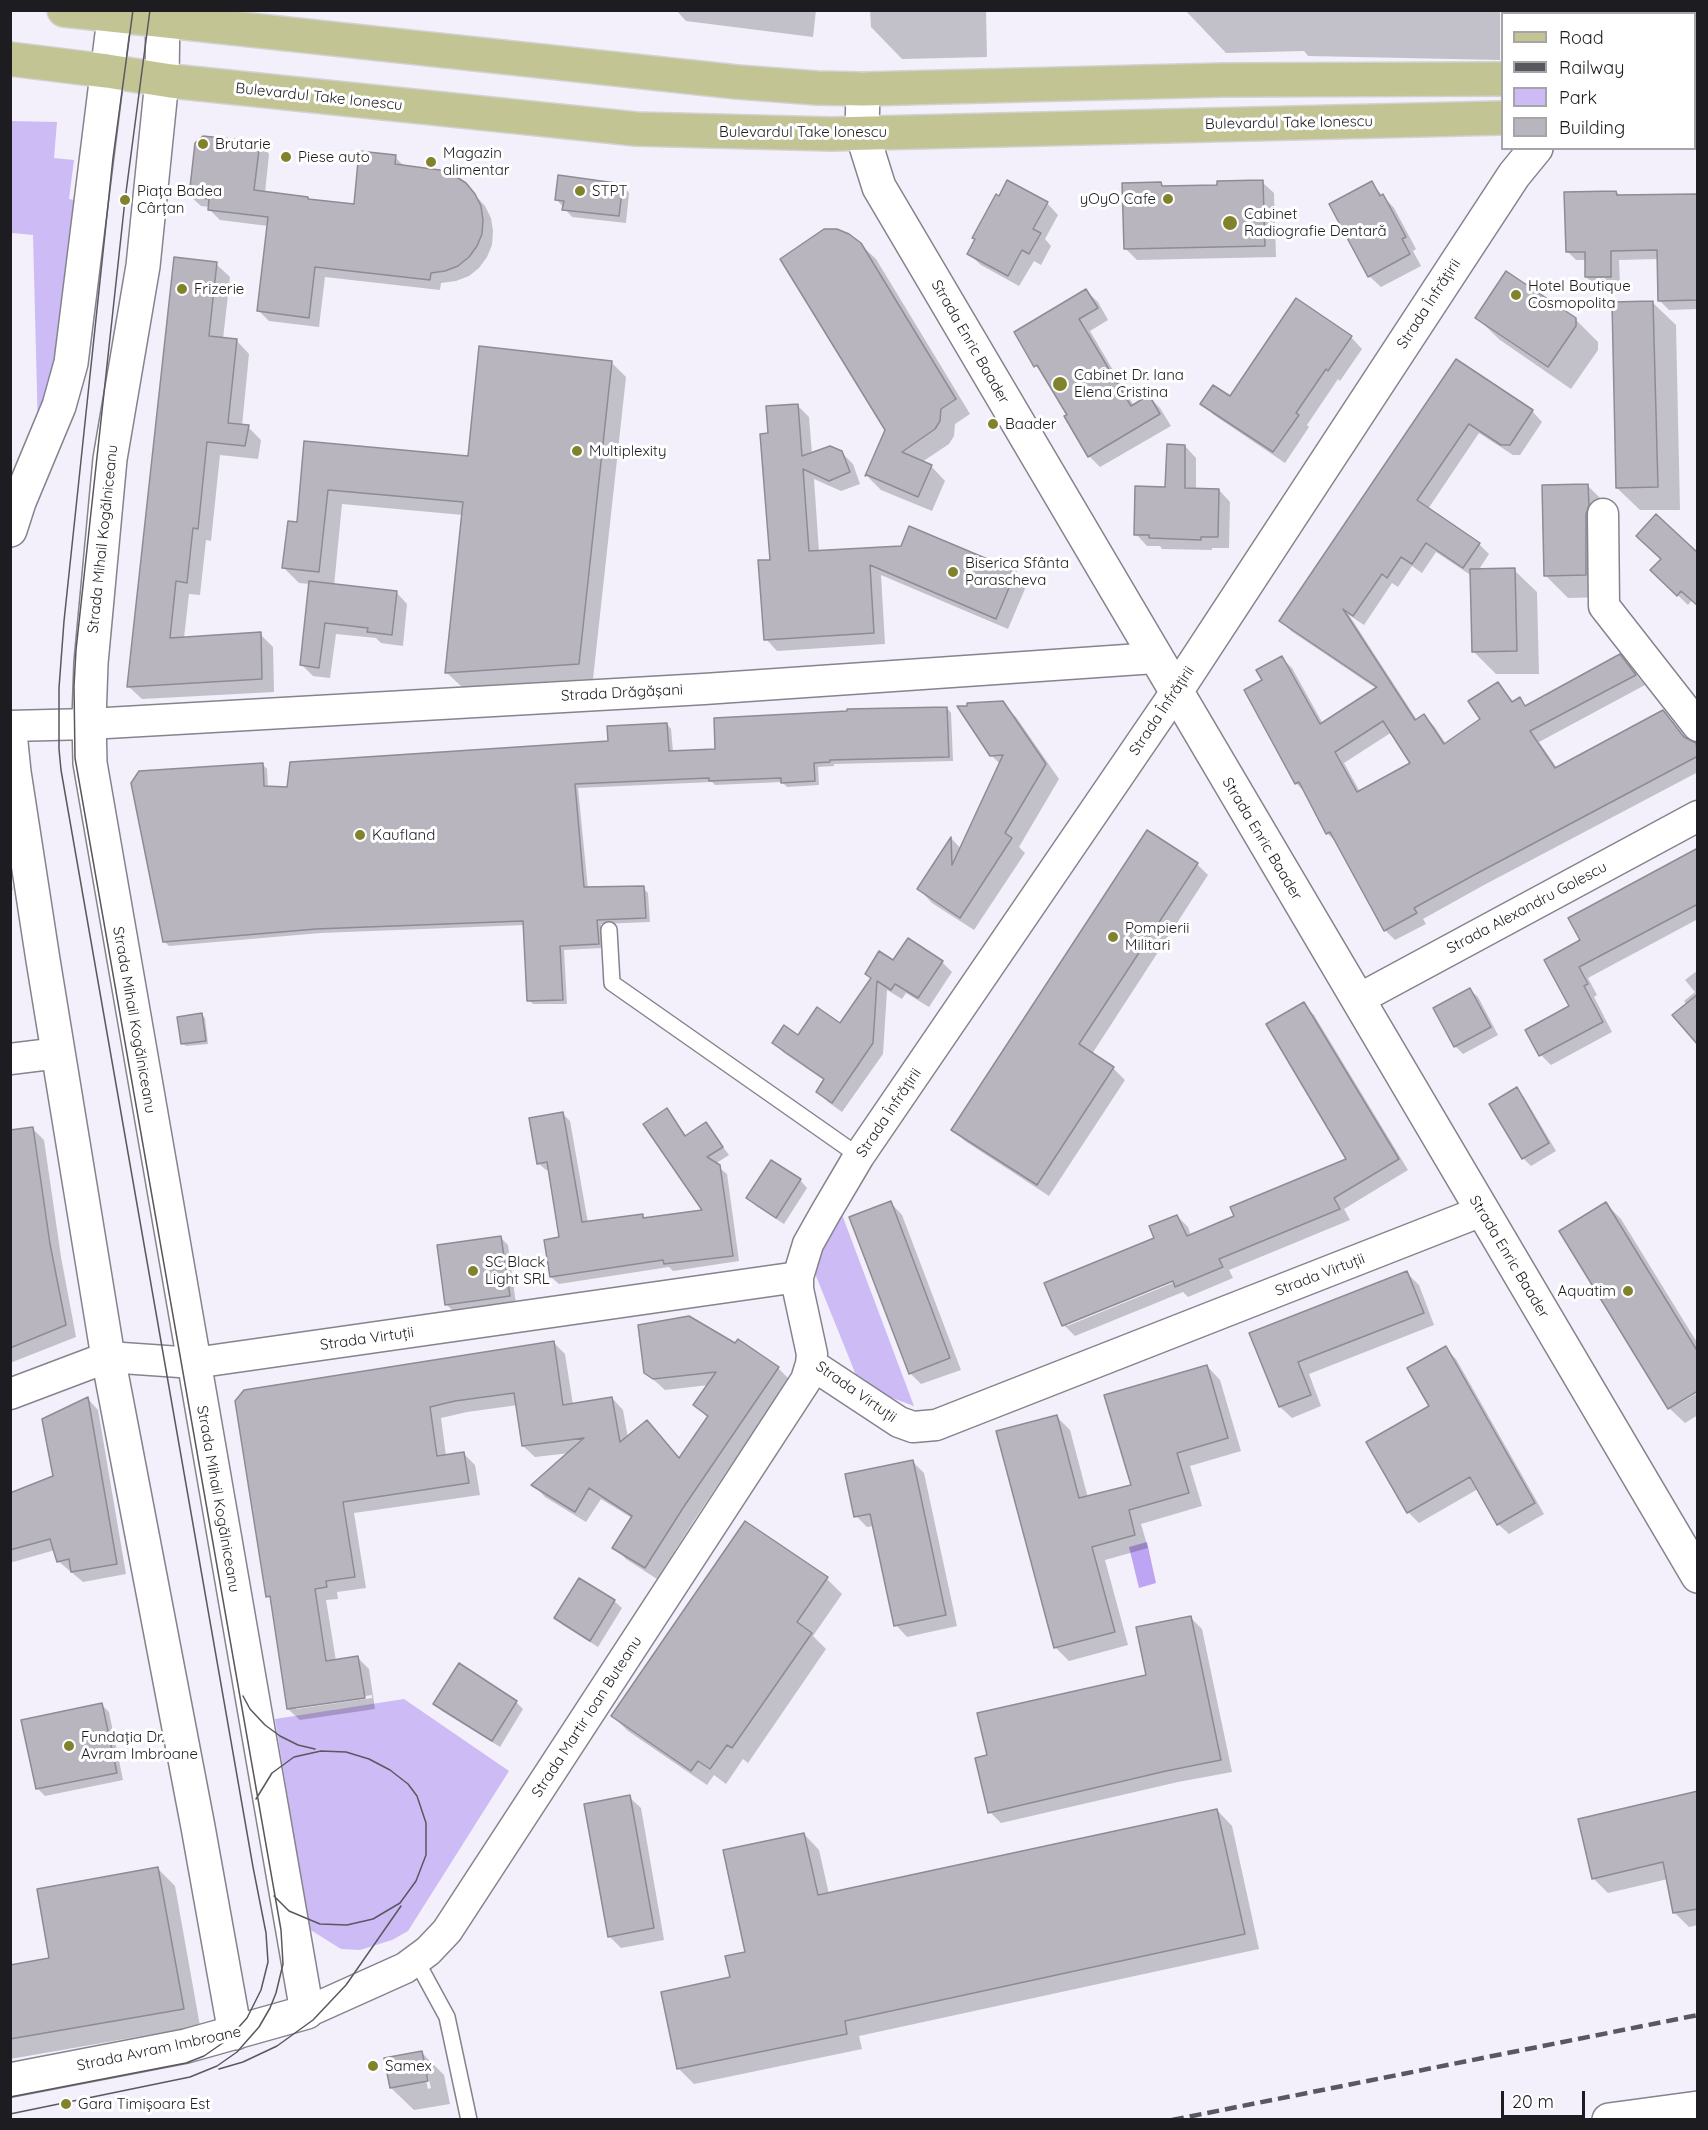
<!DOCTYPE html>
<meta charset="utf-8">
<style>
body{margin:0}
#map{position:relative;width:1708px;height:2130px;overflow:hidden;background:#f3f0fb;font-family:Quicksand,sans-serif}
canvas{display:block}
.frame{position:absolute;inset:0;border:12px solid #1d1c20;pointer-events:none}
.legend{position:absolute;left:1501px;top:12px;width:195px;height:138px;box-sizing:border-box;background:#fff;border:2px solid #a5a4a6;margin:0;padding:8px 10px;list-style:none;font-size:18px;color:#1d1c20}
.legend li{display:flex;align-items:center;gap:12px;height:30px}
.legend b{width:30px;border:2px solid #a5a4a6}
.scale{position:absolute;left:1501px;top:2091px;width:84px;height:27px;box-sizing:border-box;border:3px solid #1d1c20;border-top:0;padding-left:8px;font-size:18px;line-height:21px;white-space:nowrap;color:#1d1c20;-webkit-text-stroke:4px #fff;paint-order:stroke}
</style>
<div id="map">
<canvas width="1708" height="2130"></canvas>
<div class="frame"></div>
<ul class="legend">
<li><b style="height:8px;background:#c2c494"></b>Road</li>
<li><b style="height:8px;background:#5a585e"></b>Railway</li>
<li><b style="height:16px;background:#cdbbf6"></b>Park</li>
<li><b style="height:16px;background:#b8b5bf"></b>Building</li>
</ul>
<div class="scale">20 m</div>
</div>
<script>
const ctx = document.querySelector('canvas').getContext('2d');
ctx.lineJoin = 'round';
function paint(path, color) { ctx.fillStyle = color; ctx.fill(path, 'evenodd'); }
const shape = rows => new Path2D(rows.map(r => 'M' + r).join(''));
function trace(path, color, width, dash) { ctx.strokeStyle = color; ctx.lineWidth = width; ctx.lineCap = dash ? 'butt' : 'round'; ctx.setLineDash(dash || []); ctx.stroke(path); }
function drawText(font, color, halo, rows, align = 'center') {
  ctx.font = font + ' Quicksand,sans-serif'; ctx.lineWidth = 6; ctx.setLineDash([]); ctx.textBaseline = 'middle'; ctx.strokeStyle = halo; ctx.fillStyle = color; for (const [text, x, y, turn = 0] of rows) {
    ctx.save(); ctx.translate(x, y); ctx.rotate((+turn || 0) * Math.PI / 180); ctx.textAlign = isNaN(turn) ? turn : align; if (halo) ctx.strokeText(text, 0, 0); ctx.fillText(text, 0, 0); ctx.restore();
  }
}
const green = shape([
 [10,121,57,122,54,158,74,160,69,199,84,202,65,356,38,431,33,235,12,233],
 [841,1212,914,1406,884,1395,858,1380,816,1276,815,1257],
 [404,1699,509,1771,408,1931,392,1940,360,1950,341,1949,309,1929,275,1719]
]);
const water = shape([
 [1147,1542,1156,1583,1139,1588,1129,1547]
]);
const shadow = shape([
 [676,10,816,10,813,37,686,21],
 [870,10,986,10,987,57,902,59,871,27],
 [1185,10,1500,10,1500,60,1308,56,1304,51,1226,53],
 [259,143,269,154,265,193,355,206,395,157,405,167,465,184,485,206,491,218,493,231,492,245,487,257,479,268,469,276,456,281,441,283,440,290,325,277,319,327,269,321,259,311,268,226,220,220,210,210,210,207,201,206,190,196],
 [1262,182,1274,193,1276,257,1137,260,1125,248,1161,184,1165,188,1219,187],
 [1371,183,1394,208,1416,249,1413,251,1421,266,1381,287,1369,276],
 [622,185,629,193,626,223,572,217,557,200],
 [1616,192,1621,197,1698,195,1698,309,1669,310,1660,301,1659,259,1619,260,1620,285,1596,286,1586,277,1586,260,1576,260,1567,251],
 [1047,203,1058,215,1045,239,1051,246,1041,265,1034,261,1019,286,981,265,969,254],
 [860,244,876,259,970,414,955,424,954,436,949,444,922,462,931,466,945,481,932,511,881,490,867,476,887,430],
 [216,264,230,277,223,339,236,340,249,354,242,426,248,427,261,440,258,459,220,455,211,541,206,540,200,595,189,594,184,638,260,634,273,647,274,692,142,699,128,686],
 [1086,291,1098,302,1108,320,1090,331,1134,406,1149,397,1160,408,1171,426,1100,467,1089,456,1069,415,1045,375,1036,366],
 [1653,303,1676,325,1680,510,1640,510,1617,488],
 [1477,318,1575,319,1598,342,1598,350,1571,389,1500,340],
 [1351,337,1362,349,1340,381,1338,379,1307,425,1309,427,1285,463,1214,415,1202,403,1230,399],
 [1457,361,1532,411,1542,422,1520,455,1513,455,1479,433,1428,509,1479,544,1489,554,1478,571,1514,570,1537,592,1539,674,1496,674,1474,652,1472,576,1436,552,1422,573,1412,566,1398,587,1392,583,1364,625,1349,615,1417,720,1424,716,1434,726,1446,744,1482,720,1498,684,1514,703,1519,699,1526,706,1620,656,1645,685,1539,742,1557,768,1663,712,1688,740,1698,746,1698,772,1484,885,1423,919,1426,924,1395,940,1385,930,1338,844,1327,833,1305,792,1296,783,1246,690,1264,681,1282,658,1292,668,1323,724,1377,689,1291,631,1281,621],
 [1392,732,1413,763,1360,792,1344,763],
 [611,362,626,377,593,679,462,687,447,673,463,515,342,504,334,586,396,592,407,604,403,646,381,643,376,638,336,634,330,678,313,676,302,665,310,584,299,583,284,568,298,524,306,443,469,458],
 [798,406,809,417,812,454,841,452,853,464,860,484,841,491,814,479,819,552,902,547,910,528,1016,573,1027,584,1008,629,881,575,885,644,777,651,766,639,771,561,770,435],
 [1185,446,1196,458,1196,490,1219,490,1230,502,1229,548,1212,548,1212,550,1162,549,1160,546,1147,546,1136,534,1166,489],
 [1588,486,1610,508,1608,597,1568,598,1545,575],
 [1698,555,1692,600,1688,605,1662,580],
 [1002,703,1016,717,1059,779,1019,847,1025,853,974,930,932,903,919,889,952,839,961,849,1001,765,991,755],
 [947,708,951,713,953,761,834,764,834,766,818,767,819,785,787,787,782,782,715,785,712,782,578,788,588,889,643,888,648,893,650,922,601,924,602,948,564,950,567,1004,533,1004,529,1000,525,925,321,933,169,946,164,941,263,765,267,769,268,787,288,788,609,742,667,724,671,729,673,752,717,750],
 [1698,850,1698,919,1588,978,1597,995,1594,997,1612,1032,1551,1065,1541,1055,1571,1007,1582,941],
 [1197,864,1208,875,1092,1054,1113,1068,1125,1080,1049,1196,965,1141,953,1129],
 [10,877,13,890,10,891],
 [894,962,942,962,952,972,929,1007,906,993,902,999,887,990,883,1054,842,1112,828,1102,818,1092,825,1081,784,1053,774,1043,840,1025,872,979],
 [1698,970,1698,1042,1687,1005,1684,1001,1695,992,1685,980],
 [1470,990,1478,997,1498,1035,1463,1054,1455,1046],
 [1303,1004,1314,1015,1408,1170,1344,1209,1350,1220,1229,1270,1233,1278,1188,1297,1183,1292,1075,1336,1064,1325,1156,1239,1177,1216,1188,1227,1191,1236,1236,1216,1348,1160],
 [1179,1277,1180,1280,1067,1326,1067,1322],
 [202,1015,205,1018,208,1044,186,1046,182,1043],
 [1517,1089,1524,1097,1556,1151,1531,1166,1523,1158,1491,1104],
 [667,1110,687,1137,706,1124,729,1155,715,1164,727,1174,739,1261,673,1271,669,1267,559,1284,551,1277,561,1239,549,1170,546,1170,538,1163,563,1114,570,1121,588,1223,642,1215,646,1219,704,1211],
 [32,1128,44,1140,61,1257,76,1337,10,1363,10,1131],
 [800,1180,807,1188,784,1224,756,1206,748,1198],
 [891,1203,902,1215,961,1370,921,1384,910,1373],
 [1606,1204,1621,1219,1698,1344,1698,1389,1671,1405,1671,1408,1698,1393,1698,1415,1685,1423,1669,1408],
 [501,1238,508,1245,516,1304,454,1312,447,1305,439,1247],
 [1407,1273,1419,1285,1434,1325,1309,1374,1321,1406,1292,1418,1280,1407,1251,1334],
 [554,1343,565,1354,573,1405,612,1398,623,1410,628,1438,647,1422,680,1459,708,1418,695,1405,709,1385,665,1390,645,1372,778,1368,789,1379,695,1519,657,1579,626,1559,614,1547,632,1518,601,1499,586,1522,545,1497,534,1485,570,1453,535,1457,523,1446,518,1405,467,1412,441,1418,446,1456,464,1454,475,1465,480,1495,354,1513,366,1588,337,1592,338,1599,326,1600,336,1661,358,1658,369,1669,375,1709,300,1720,288,1709,272,1601,268,1596,237,1401],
 [372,1695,372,1698,296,1709,296,1706],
 [1445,1348,1456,1359,1544,1514,1509,1534,1498,1524,1478,1489,1419,1523,1408,1512,1368,1443,1431,1407],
 [1207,1366,1220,1380,1241,1451,1190,1466,1202,1506,1141,1524,1148,1548,1105,1560,1128,1645,1069,1661,1055,1647,1057,1417,1070,1430,1088,1498,1133,1486],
 [88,1399,98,1410,126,1574,83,1582,58,1561,55,1550,13,1562,10,1560,10,1494,55,1477],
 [913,1462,924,1473,957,1626,907,1637,896,1625,874,1526,867,1527,856,1516],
 [827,1579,842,1594,813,1636,826,1649,748,1763,743,1759,726,1784,714,1775,707,1785,628,1731,613,1716],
 [579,1580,614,1601,622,1608,598,1647,563,1625,556,1618],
 [1190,1617,1202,1629,1232,1772,1178,1782,1001,1823,990,1812,988,1756,1147,1676],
 [516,1702,523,1709,500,1747,442,1711,435,1703],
 [102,1705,109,1712,123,1780,45,1796,37,1788],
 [1698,1793,1698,1925,1689,1927,1675,1913,1668,1879,1608,1893,1593,1878],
 [629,1797,641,1808,664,1940,621,1948,609,1936],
 [1217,1810,1232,1826,1259,1949,859,2036,862,2049,694,2084,679,2069,662,1993,732,1978,747,1953,804,1834,819,1850,829,1894],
 [158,1869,175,1886,200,2026,10,2059,10,1967,51,1960],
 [421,2052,444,2075,450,2104,414,2110,391,2088],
 [425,2076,428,2076,431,2088,428,2089]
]);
const building = shape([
 [203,136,260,142,254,190,308,197,308,199,354,204,359,151,396,155,395,164,447,171,466,183,475,194,481,206,483,220,482,234,477,246,469,257,458,266,445,271,431,273,430,280,315,267,309,318,257,311,268,217,208,210,209,199,189,196,195,143,203,136],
 [558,175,623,184,619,216,562,210,564,201,555,200,558,175],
 [1007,180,1048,202,1033,229,1041,233,1029,254,1022,250,1008,276,967,254,975,239,972,238,996,194,999,196,1007,180],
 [1263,180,1265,246,1124,249,1122,183,1161,182,1162,186,1217,185,1217,181,1263,180],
 [1372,181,1380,196,1383,194,1406,237,1402,239,1410,254,1368,277,1329,204,1372,181],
 [1616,191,1617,195,1698,194,1698,300,1658,301,1657,250,1611,251,1611,277,1585,277,1585,252,1566,252,1564,192,1616,191],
 [824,229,837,229,849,234,861,243,956,399,941,409,940,421,935,429,902,452,932,465,918,497,867,475,865,476,885,430,780,259,824,229],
 [174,257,217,262,209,336,237,339,228,423,249,425,245,446,207,442,198,529,193,528,187,583,176,581,170,638,261,632,262,679,127,687,174,257],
 [1506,271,1576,318,1576,326,1548,367,1475,318,1506,271],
 [1086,289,1098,308,1079,319,1131,406,1149,395,1160,414,1088,457,1064,416,1067,415,1037,365,1034,367,1014,332,1086,289],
 [1296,298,1352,336,1328,371,1326,369,1296,413,1299,415,1273,452,1200,404,1213,385,1230,396,1296,298],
 [1653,301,1658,487,1616,488,1612,302,1653,301],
 [479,346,612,361,579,664,445,673,463,502,328,490,319,572,282,568,288,521,297,522,304,441,468,456,479,346],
 [1456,359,1533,410,1510,445,1501,445,1469,424,1417,500,1480,543,1463,568,1426,543,1412,564,1401,557,1387,578,1382,574,1353,616,1343,609,1415,720,1424,714,1444,744,1480,719,1468,701,1498,682,1512,702,1520,697,1525,706,1620,654,1636,675,1530,731,1555,768,1663,710,1684,737,1696,743,1698,756,1474,875,1414,908,1417,913,1384,931,1330,832,1326,834,1299,782,1295,784,1244,690,1262,680,1256,670,1282,656,1320,724,1377,687,1279,621,1456,359],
 [1383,721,1410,763,1357,792,1335,752,1383,721],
 [798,404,802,456,830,446,842,451,850,472,829,481,803,469,809,551,901,546,909,526,1016,571,996,619,870,565,874,633,764,640,758,560,770,560,760,434,768,433,766,406,798,404],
 [1167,444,1185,445,1185,488,1219,489,1218,537,1201,537,1201,540,1149,538,1149,535,1134,535,1135,486,1165,487,1167,444],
 [1588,484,1589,505,1586,514,1586,575,1544,576,1542,485,1588,484],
 [1656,514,1698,553,1698,606,1681,591,1677,596,1650,570,1661,559,1636,536,1656,514],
 [1515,568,1517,651,1472,652,1470,569,1515,568],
 [309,581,397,591,392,635,367,632,368,628,325,623,319,668,300,665,309,581],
 [1003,701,1046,764,1005,833,1012,838,960,918,917,889,951,837,952,865,1003,755,990,756,957,706,967,706,967,703,1003,701],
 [947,707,949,757,830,760,830,762,814,763,815,781,781,783,781,778,709,781,709,778,575,784,584,887,644,886,646,918,597,920,599,944,560,946,563,1000,527,1001,523,921,316,929,163,942,131,783,139,771,263,763,264,786,287,787,290,762,608,741,607,726,667,723,669,751,715,749,714,718,847,711,847,709,947,707],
 [1147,830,1198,863,1079,1044,1114,1067,1037,1185,951,1130,1147,830],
 [1698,848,1698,904,1579,967,1588,984,1584,986,1603,1022,1539,1056,1525,1030,1569,1006,1544,960,1580,940,1568,918,1698,848],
 [908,938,943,961,918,998,895,984,891,990,877,981,873,1043,832,1103,816,1092,824,1079,772,1043,784,1025,798,1035,817,1007,840,1023,871,978,865,974,879,951,893,960,908,938],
 [1470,988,1491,1027,1454,1047,1433,1008,1470,988],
 [1698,994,1698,1045,1672,1015,1698,994],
 [1304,1002,1399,1159,1334,1198,1340,1209,1219,1259,1223,1267,1175,1287,1173,1281,1062,1326,1044,1283,1154,1238,1149,1226,1177,1215,1187,1236,1234,1216,1230,1207,1346,1159,1266,1024,1304,1002],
 [202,1013,206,1041,181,1044,177,1017,202,1013],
 [1517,1087,1549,1143,1522,1159,1489,1104,1517,1087],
 [667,1108,685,1136,706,1122,723,1147,707,1157,720,1165,733,1256,664,1264,663,1260,550,1277,544,1240,559,1237,547,1162,537,1164,529,1118,563,1112,582,1222,643,1214,643,1218,702,1210,643,1124,667,1108],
 [33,1127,50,1244,66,1325,10,1348,10,1130,33,1127],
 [771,1160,801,1179,776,1218,746,1198,771,1160],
 [891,1201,950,1358,909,1374,849,1217,891,1201],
 [1606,1202,1698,1352,1698,1391,1668,1409,1559,1231,1606,1202],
 [501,1236,510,1296,445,1305,437,1245,501,1236],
 [1407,1271,1424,1313,1298,1362,1311,1395,1279,1407,1249,1333,1407,1271],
 [689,1316,735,1343,738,1339,779,1367,683,1508,645,1568,612,1548,632,1516,589,1488,575,1512,531,1485,584,1438,522,1446,514,1393,455,1401,430,1407,437,1456,464,1452,469,1483,343,1502,355,1577,326,1581,327,1587,315,1589,326,1661,358,1656,365,1698,287,1709,270,1596,266,1597,235,1401,244,1390,554,1341,563,1405,612,1397,620,1442,647,1420,679,1458,708,1416,693,1405,716,1372,653,1379,644,1373,638,1325,689,1316],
 [1446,1346,1535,1503,1497,1525,1470,1477,1407,1513,1366,1442,1429,1406,1407,1368,1446,1346],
 [1207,1365,1228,1438,1177,1453,1189,1493,1129,1510,1135,1535,1092,1547,1115,1632,1054,1648,996,1431,1057,1415,1079,1498,1131,1485,1104,1395,1207,1365],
 [88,1397,117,1564,71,1572,69,1559,57,1562,50,1539,10,1550,10,1493,53,1476,42,1419,88,1397],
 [913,1460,946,1615,894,1626,870,1514,854,1517,845,1474,913,1460],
 [745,1521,828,1577,797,1622,812,1633,732,1748,727,1745,710,1769,698,1761,691,1771,611,1716,745,1521],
 [579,1578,615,1600,590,1641,554,1618,579,1578],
 [1191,1616,1221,1760,1166,1771,988,1813,975,1758,987,1755,977,1713,1146,1675,1136,1627,1191,1616],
 [459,1663,517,1701,492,1741,433,1704,459,1663],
 [102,1703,117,1773,36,1789,21,1720,102,1703],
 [1698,1791,1698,1909,1673,1913,1663,1862,1592,1879,1578,1819,1698,1791],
 [630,1795,654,1928,608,1937,584,1804,630,1795],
 [1217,1809,1245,1934,845,2021,847,2034,677,2069,661,1992,730,1977,725,1956,745,1952,723,1850,804,1833,818,1895,1217,1809],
 [158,1867,184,2009,10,2039,10,1965,49,1958,37,1889,158,1867],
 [422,2051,428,2081,390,2088,384,2058,422,2051]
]);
const lane = shape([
 [1683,10,1685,14],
 [1576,14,1578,10],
 [1632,14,1635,10],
 [1694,32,1698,37],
 [609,930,612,983,859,1156],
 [416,1960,447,2017,469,2120]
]);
const street = shape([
 [1603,514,1604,606,1698,726],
 [10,726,89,724,704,689,1155,658],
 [1357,1000,1698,816],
 [10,1059,59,1053],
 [811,1364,899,1422,913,1427,936,1425,1482,1211],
 [10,1394,108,1357,194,1363,798,1277],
 [307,2012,405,1968,428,1951,447,1931,806,1380,811,1364,812,1354,798,1289,798,1277,808,1244,826,1212,859,1156,1175,693]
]);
const secondary = shape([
 [863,89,862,133,879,187,1698,1576],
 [10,530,19,502,59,406,71,363,115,10],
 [1175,693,1514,175,1536,148],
 [10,733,14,772,43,960,108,1357,198,1827,235,2033],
 [10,2080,186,2046,307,2012,90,763,89,720,91,663,110,459,143,266,162,80,163,10],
 [1609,2120,1698,2108]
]);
const primary = shape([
 [64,10,737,82,817,88,863,89,1223,80,1502,79],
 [10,59,107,71,171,81,636,129,831,134,1502,118],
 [1694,76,1698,76],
 [1694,114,1698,114]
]);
const tram = shape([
 [243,1696,250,1709,265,1725,280,1736,298,1745,315,1749],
 [256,1799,272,1773,294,1757,321,1751,346,1752,369,1759,390,1770,408,1784,417,1796,426,1823,426,1855,416,1881,400,1903,373,1919,347,1925,320,1924,289,1911,274,1896],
 [219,2069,243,2062,277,2046,313,2020,346,1985,401,1906],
 [10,2097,186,2063,204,2056,227,2040,247,2018,261,1990,268,1962,266,1933,253,1867,61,770,59,749,59,688,64,621,113,158,133,10],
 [10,2114,190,2077,217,2066,237,2052,259,2027,270,2008,276,1993,283,1964,281,1930,75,758,74,686,76,650,125,200,150,10]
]);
const rail = shape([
 [1172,2120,1698,2015]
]);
const markers = [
 [203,144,6,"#81832c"],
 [286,157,6,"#81832c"],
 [431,162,6,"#81832c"],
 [580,191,6,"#81832c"],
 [1168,199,6,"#81832c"],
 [125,200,6,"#81832c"],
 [1230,223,8,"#81832c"],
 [182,289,6,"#81832c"],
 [1516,295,6,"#81832c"],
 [1060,384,8,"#81832c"],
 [993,424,6,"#81832c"],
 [577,451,6,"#81832c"],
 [953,572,6,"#81832c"],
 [360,835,6,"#81832c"],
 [1113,937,6,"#81832c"],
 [473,1271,6,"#81832c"],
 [1628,1291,6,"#81832c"],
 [69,1746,6,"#81832c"],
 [373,2066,6,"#81832c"],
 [66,2104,6,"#81832c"]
];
const streetNames = [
 ["Bulevardul Take Ionescu",319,97,6],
 ["Bulevardul Take Ionescu",1289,123,-1],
 ["Bulevardul Take Ionescu",803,132],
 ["Strada Înfrățirii",1429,304,-57],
 ["Strada Enric Baader",970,342,60],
 ["Strada Mihail Kogălniceanu",103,539,-84],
 ["Strada Drăgășani",622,693,-3],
 ["Strada Înfrățirii",1162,711,-56],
 ["Strada Enric Baader",1262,839,59],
 ["Strada Alexandru Golescu",1527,908,-28],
 ["Strada Mihail Kogălniceanu",134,1020,80],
 ["Strada Înfrățirii",889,1113,-56],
 ["Strada Enric Baader",1509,1257,59],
 ["Strada Virtuții",1320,1275,-21],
 ["Strada Virtuții",367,1339,-8],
 ["Strada Virtuții",856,1392,35],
 ["Strada Mihail Kogălniceanu",218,1499,80],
 ["Strada Martir Ioan Buteanu",587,1717,-57],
 ["Strada Avram Imbroane",159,2049,-12]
];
const poiNames = [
 ["Brutarie",215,144],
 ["Magazin",443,153],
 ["alimentar",443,170],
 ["Piese auto",298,157],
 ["Piața Badea",137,191],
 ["Cârțan",137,208],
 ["STPT",592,191],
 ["yOyO Cafe",1156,199,"right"],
 ["Cabinet",1244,214],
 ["Radiografie Dentară",1244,231],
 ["Hotel Boutique",1528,286],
 ["Cosmopolita",1528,303],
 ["Frizerie",194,289],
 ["Cabinet Dr. Iana",1074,375],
 ["Elena Cristina",1074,392],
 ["Baader",1005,424],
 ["Multiplexity",589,451],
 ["Biserica Sfânta",965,563],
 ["Parascheva",965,580],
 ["Kaufland",372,835],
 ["Pompierii",1125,928],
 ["Militari",1125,945],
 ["SC Black",485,1262],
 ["Light SRL",485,1279],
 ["Aquatim",1616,1291,"right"],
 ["Fundația Dr.",81,1737],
 ["Avram Imbroane",81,1754],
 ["Samex",385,2066],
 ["Gara Timișoara Est",78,2104]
];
paint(green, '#cdbbf6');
paint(water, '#bea5f3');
paint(shadow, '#0003');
paint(building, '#b8b5bf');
trace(building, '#8e8b95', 1.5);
trace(lane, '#86838d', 18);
trace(street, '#86838d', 33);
trace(secondary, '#86838d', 36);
trace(primary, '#d2d2d2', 36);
trace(lane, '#fff', 15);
trace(street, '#fff', 30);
trace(secondary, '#fff', 33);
trace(primary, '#c2c494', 33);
trace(tram, '#5a585e', 1.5);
trace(rail, '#5a585e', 4.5, [12, 6]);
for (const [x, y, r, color] of markers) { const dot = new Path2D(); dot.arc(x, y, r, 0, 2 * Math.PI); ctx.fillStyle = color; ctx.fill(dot); trace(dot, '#fff', 2); }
drawText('15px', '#1d1c20', '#fff', streetNames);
drawText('15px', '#1d1c20', '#fff', poiNames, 'left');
</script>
